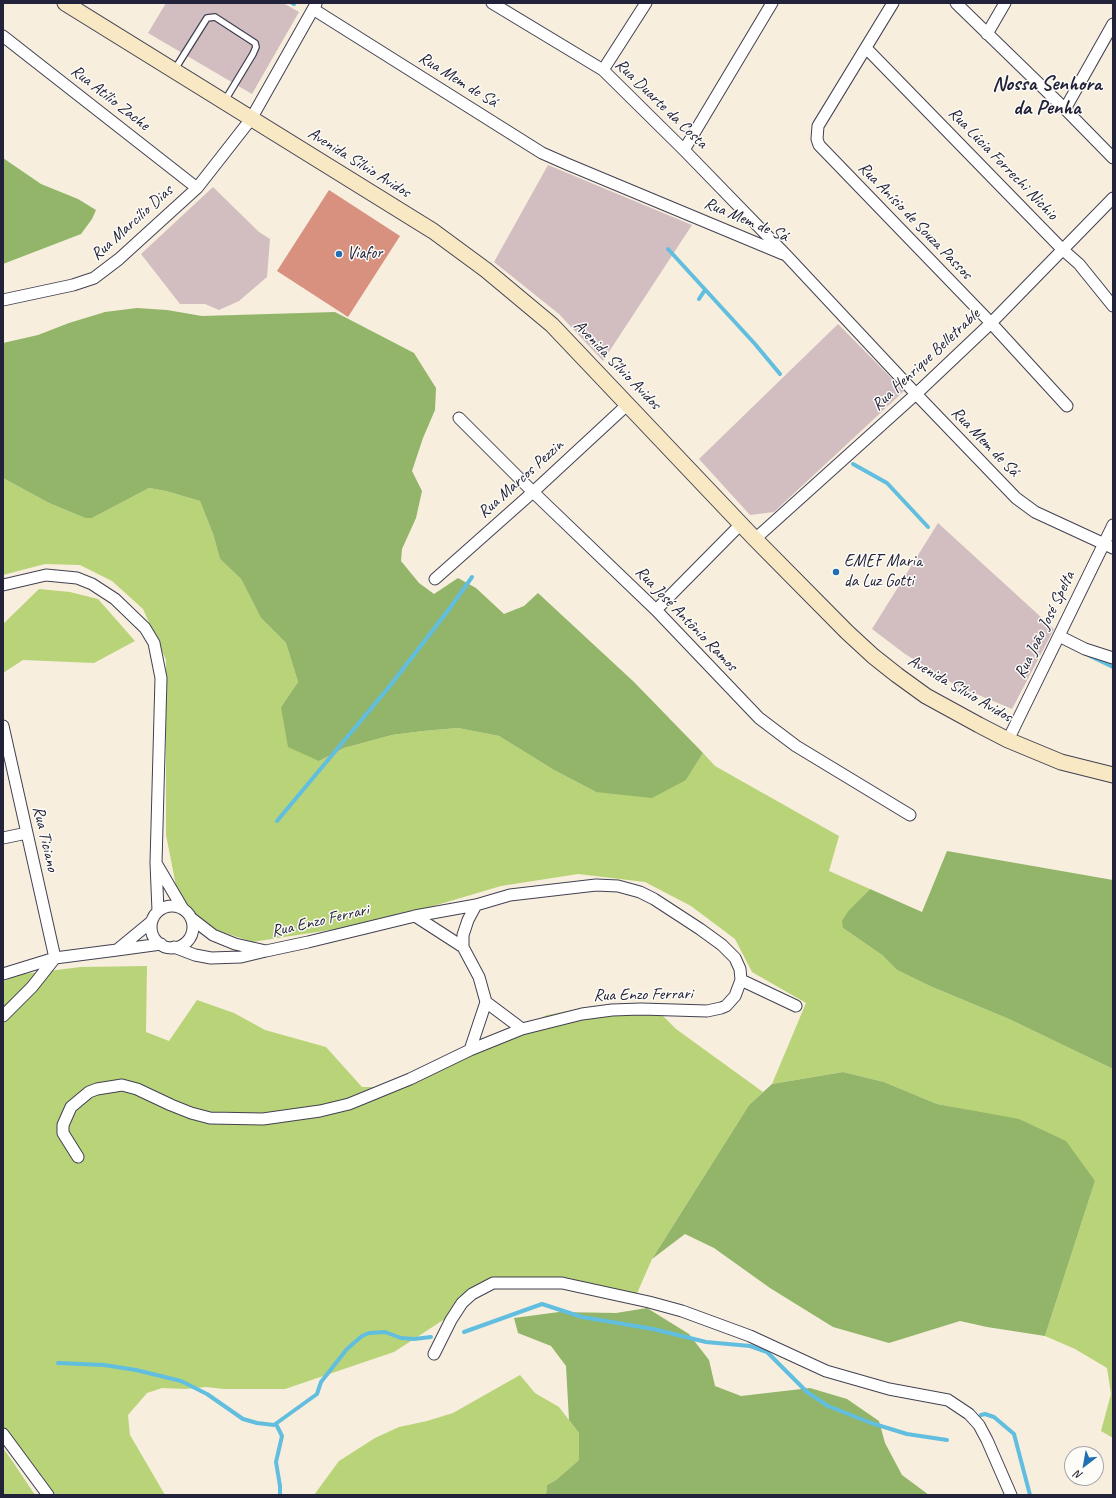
<!DOCTYPE html>
<meta charset="utf-8">
<style>
body{margin:0}
#map{position:relative;width:1116px;height:1498px;overflow:hidden;background:#f7eedd;font-family:Caveat,sans-serif}
canvas{display:block}
.frame{position:absolute;inset:0;border:4px solid #22223b;pointer-events:none}
.north{position:absolute;left:1064px;top:1446px;width:40px;height:40px;box-sizing:border-box;background:#fdfcf7;border:1px solid #a5a5ac;border-radius:50%;rotate:211deg;font-size:11px;font-weight:700;line-height:16px;text-align:center;color:#22223b}
.north::after{content:'';display:block;margin:auto;width:14px;height:18px;background:#1f6fb2;clip-path:polygon(50% 0,100% 100%,50% 72%,0 100%)}
</style>
<div id="map">
<canvas width="1116" height="1498"></canvas>
<div class="frame"></div>
<div class="north">N</div>
</div>
<script>
const ctx = document.querySelector('canvas').getContext('2d');
ctx.lineJoin = 'round';
function paint(path, color) { ctx.fillStyle = color; ctx.fill(path, 'evenodd'); }
const shape = rows => new Path2D(rows.map(r => 'M' + r).join(''));
function trace(path, color, width, dash) { ctx.strokeStyle = color; ctx.lineWidth = width; ctx.lineCap = dash ? 'butt' : 'round'; ctx.setLineDash(dash || []); ctx.stroke(path); }
function drawText(font, color, halo, rows, align = 'center') {
  ctx.font = font + ' Caveat,sans-serif'; ctx.lineWidth = 3; ctx.setLineDash([]); ctx.textBaseline = 'middle'; ctx.strokeStyle = halo; ctx.fillStyle = color; for (const [text, x, y, turn = 0] of rows) {
    ctx.save(); ctx.translate(x, y); ctx.rotate((+turn || 0) * Math.PI / 180); ctx.textAlign = isNaN(turn) ? turn : align; if (halo) ctx.strokeText(text, 0, 0); ctx.fillText(text, 0, 0); ctx.restore();
  }
}
const industrial = shape([
 [166,3,283,3,299,12,252,94,148,33],
 [548,165,692,225,603,361,559,314,494,262],
 [213,187,259,232,270,239,267,277,239,301,219,310,205,304,180,304,141,254],
 [838,324,904,391,774,512,750,515,699,459],
 [938,523,1054,629,1012,709,957,686,905,654,872,629]
]);
const green = shape([
 [3,478,49,503,85,518,92,518,149,488,166,491,200,501,213,534,220,559,241,579,261,618,286,643,298,682,281,707,319,761,344,748,392,735,423,731,458,728,499,736,554,770,596,792,686,780,703,753,715,766,839,836,829,871,870,889,849,910,843,928,882,955,897,970,930,986,1009,1019,1113,1069,1113,1438,1101,1431,1111,1394,1107,1368,1075,1349,1045,1336,1095,1181,973,1111,937,1104,884,1082,843,1072,772,1084,806,1003,752,972,735,939,691,906,645,882,578,874,501,886,376,923,252,942,208,927,178,896,166,835,166,660,143,609,112,581,80,565,45,564,3,575],
 [39,589,70,592,98,599,135,641,94,663,23,660,3,673,3,624],
 [147,966,146,1032,169,1041,197,1000,234,1013,265,1030,326,1047,362,1087,396,1087,547,1015,594,1006,653,1006,676,1029,763,1092,749,1105,652,1259,635,1298,615,1292,549,1287,491,1289,394,1352,285,1389,224,1389,206,1387,185,1389,162,1388,147,1393,128,1415,130,1435,165,1495,53,1495,3,1428,3,982,15,975,81,967],
 [520,1375,535,1393,559,1407,579,1433,579,1460,556,1480,547,1485,546,1495,314,1495,339,1461,375,1438,399,1427,427,1421,453,1413],
 [3,1448,13,1462,35,1495,3,1495]
]);
const forest = shape([
 [3,158,41,184,78,199,96,210,92,219,81,234,3,264],
 [137,308,167,310,202,316,335,312,414,353,436,388,435,410,423,438,412,471,422,491,416,518,402,549,401,561,419,583,434,594,458,578,476,588,504,614,524,606,538,593,634,682,703,753,686,780,652,798,596,792,554,770,499,736,458,728,423,731,392,735,344,748,319,761,288,747,281,707,298,682,286,643,261,618,241,579,220,559,213,534,200,501,166,491,149,488,92,518,85,518,49,503,3,478,3,343,38,335,69,323,105,312],
 [947,851,1113,880,1113,1069,1009,1019,930,986,897,970,882,955,843,928,842,921,849,910,870,889,922,912],
 [843,1072,884,1082,937,1104,1019,1119,1066,1141,1095,1181,1045,1336,987,1327,960,1321,889,1343,833,1327,770,1288,714,1248,685,1234,652,1259,749,1105,772,1084],
 [647,1308,689,1334,709,1360,715,1386,741,1396,810,1388,847,1399,879,1421,885,1443,902,1475,929,1495,546,1495,547,1485,556,1480,579,1460,579,1433,569,1420,566,1366,551,1346,518,1333,514,1318,559,1312,616,1313]
]);
const stream = shape([
 [292,3,294,4],
 [668,249,755,344,780,374],
 [699,299,705,290],
 [853,464,887,483,928,527],
 [1088,655,1113,667],
 [277,821,389,687,450,608,472,577],
 [464,1332,542,1304,582,1317,653,1329,706,1342,750,1346,767,1352,807,1392,828,1406,871,1423,907,1434,947,1440],
 [58,1363,104,1365,136,1370,181,1381,207,1394,243,1419,257,1423,274,1425,317,1394,321,1382,347,1349,362,1336,369,1333,385,1332,401,1338,414,1339,431,1337],
 [981,1415,985,1414,994,1417,1014,1434,1030,1495],
 [276,1424,282,1436,276,1462,280,1486,280,1495]
]);
const building = shape([
 [329,190,400,236,348,317,277,271]
]);
const service = shape([
 [175,69,207,18,215,17,255,43,256,47,253,54,224,102]
]);
const minor = shape([
 [492,3,603,70,684,150,787,256,916,394,1016,498,1035,512,1113,548],
 [893,3,818,126,817,139,819,145,991,323,1067,406],
 [956,3,1065,109,1113,158],
 [313,9,542,153,567,164,783,254],
 [987,34,1005,3],
 [3,36,197,188],
 [866,48,1062,249,1079,264,1113,306],
 [603,70,646,3],
 [1065,109,1113,24],
 [684,150,772,3],
 [3,300,73,285,94,278,119,259,197,188,251,119,316,4],
 [459,418,533,492,656,610,759,718,796,746,910,815],
 [755,539,916,394,991,323,1113,198],
 [435,579,533,492,628,404],
 [3,585,46,575,77,578,92,584,115,599,145,628,154,643,161,678,156,863],
 [656,610,741,524],
 [1059,636,1085,649,1113,658],
 [3,726,55,958,32,987,3,1016],
 [1008,740,1113,525],
 [3,838,27,833],
 '151 927a21 21 0 1 1 42 0a21 21 0 1 1-42 0Z',
 [158,911,156,863,183,909],
 [415,916,463,947,463,935,468,920,476,905],
 [151,922,117,950,161,944],
 [174,947,195,955,211,958,241,957,266,951,235,944,213,935,191,918],
 [463,947,479,977,486,1002],
 [3,974,55,958,117,950],
 [741,980,796,1006],
 [470,1050,486,1002,522,1029],
 [78,1157,63,1133,63,1125,71,1107,89,1092,97,1089,122,1085,137,1089,171,1105,191,1113,210,1118,263,1119,320,1111,349,1104,410,1079,470,1050,522,1029,582,1014,612,1010,641,1009,707,1011,721,1008,726,1006,735,996,741,980,740,969,735,958,722,945,700,929,654,899,640,892,618,886,596,885,510,895,476,905,415,916,308,942,266,951],
 [434,1354,451,1320,462,1303,472,1294,493,1283,562,1283,649,1302,682,1311,750,1336,826,1371,889,1389,948,1400,969,1414,979,1425,987,1440,1011,1495],
 [3,1434,48,1495]
]);
const secondary = shape([
 [65,3,433,231,486,270,552,325,755,539,847,632,873,656,897,675,926,696,979,725,1008,740,1061,762,1113,775]
]);
const markers = [
 [339,254,4,"#1f6fb2"],
 [836,572,4,"#1f6fb2"]
];
const streetNames = [
 ["Rua Mem de Sá",458,80,32],
 ["Rua Atílio Zache",110,98,38],
 ["Rua Duarte da Costa",661,104,44],
 ["Avenida Sílvio Avidos",359,163,32],
 ["Rua Lúcia Forrechi Nichio",1003,164,46],
 ["Rua Mem de Sá",746,220,23],
 ["Rua Anísio de Souza Passos",915,221,46],
 ["Rua Marcílio Dias",132,223,-42],
 ["Rua Henrique Belletrable",926,360,-43],
 ["Avenida Sílvio Avidos",617,365,46],
 ["Rua Mem de Sá",985,442,46],
 ["Rua Marcos Pezzin",521,479,-42],
 ["Rua José Antônio Ramos",686,619,46],
 ["Rua João José Spelta",1045,625,-64],
 ["Avenida Sílvio Avidos",960,689,30],
 ["Rua Ticiano",45,839,77],
 ["Rua Enzo Ferrari",320,921,-13],
 ["Rua Enzo Ferrari",643,995,-1]
];
const poiNames = [
 ["Viafor",347,254],
 ["EMEF Maria",844,562],
 ["da Luz Gotti",844,582]
];
const districtNames = [
 ["Nossa Senhora",1047,84],
 ["da Penha",1047,108]
];
paint(industrial, '#d2bec1');
paint(green, '#b9d379');
paint(forest, '#92b569');
trace(stream, '#61bedf', 4);
paint(building, '#d8907f');
trace(service, '#424153', 8);
trace(minor, '#424153', 13);
trace(secondary, '#424153', 17);
trace(service, '#fff', 5.5);
trace(minor, '#fff', 11);
trace(secondary, '#f8e8c3', 15);
for (const [x, y, r, color] of markers) { const dot = new Path2D(); dot.arc(x, y, r, 0, 2 * Math.PI); ctx.fillStyle = color; ctx.fill(dot); trace(dot, '#fdfcf7', 1.5); }
drawText('17px', '#22223b', '#fdfcf7', streetNames);
drawText('17px', '#22223b', '#fdfcf7', poiNames, 'left');
drawText('bold 21px', '#22223b', '#fdfcf7', districtNames);
</script>
